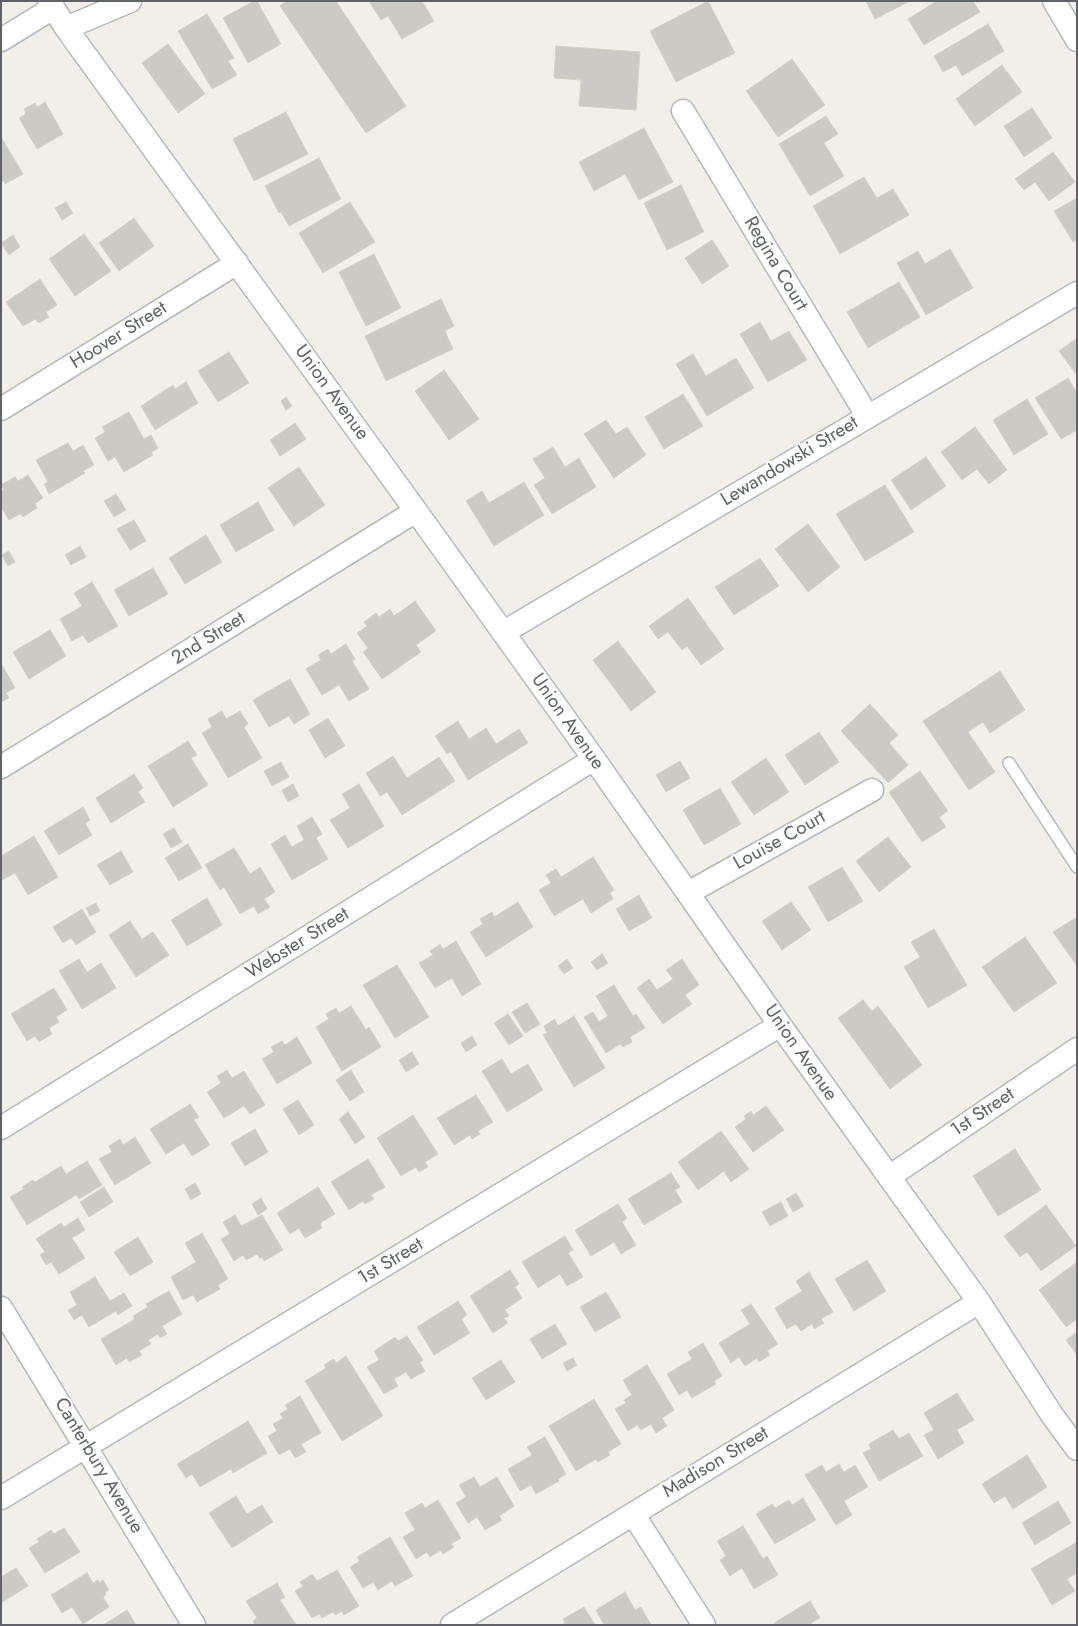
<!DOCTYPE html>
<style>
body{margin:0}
#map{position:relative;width:1078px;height:1626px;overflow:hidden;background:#f1efe8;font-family:Jost,sans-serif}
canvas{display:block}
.frame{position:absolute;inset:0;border:2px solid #5f6368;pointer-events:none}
</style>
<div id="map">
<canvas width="1078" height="1626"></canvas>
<div class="frame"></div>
</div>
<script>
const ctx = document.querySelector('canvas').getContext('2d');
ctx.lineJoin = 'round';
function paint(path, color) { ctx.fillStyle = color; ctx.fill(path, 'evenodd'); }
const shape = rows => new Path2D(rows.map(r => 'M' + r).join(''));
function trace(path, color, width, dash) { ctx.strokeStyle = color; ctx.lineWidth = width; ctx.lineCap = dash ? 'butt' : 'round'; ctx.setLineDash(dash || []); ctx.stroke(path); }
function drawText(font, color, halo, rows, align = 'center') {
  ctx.font = font + ' Jost,sans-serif'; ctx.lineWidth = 4; ctx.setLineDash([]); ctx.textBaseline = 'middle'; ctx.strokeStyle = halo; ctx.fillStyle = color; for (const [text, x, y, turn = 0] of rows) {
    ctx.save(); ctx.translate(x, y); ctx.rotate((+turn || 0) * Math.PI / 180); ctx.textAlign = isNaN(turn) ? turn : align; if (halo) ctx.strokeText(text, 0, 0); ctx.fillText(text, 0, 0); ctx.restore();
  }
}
const building = shape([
 [254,1,257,1,281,44,248,63,223,18,254,1],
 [286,1,336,1,406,106,366,133,280,6,286,1],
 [369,1,422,1,434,21,402,39,388,16,381,20,369,1],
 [708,1,735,53,676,82,650,31,708,1],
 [866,1,910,1,875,19,866,1],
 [937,1,973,1,980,12,924,45,908,19,937,1],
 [207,14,234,58,228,61,237,75,212,89,178,31,207,14],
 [988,24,1004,51,962,76,956,65,943,72,934,56,988,24],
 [168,44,205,94,178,113,142,63,168,44],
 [556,46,640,52,636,110,579,106,581,80,554,78,556,46],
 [792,59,825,105,778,137,746,91,792,59],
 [1002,65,1022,92,975,126,956,99,1002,65],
 [45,102,63,134,37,149,19,118,26,114,24,109,35,103,37,107,45,102],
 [1032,108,1052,138,1024,157,1004,126,1032,108],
 [286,112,308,154,254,181,233,139,286,112],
 [826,116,838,134,824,143,844,176,810,196,779,144,826,116],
 [644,128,673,182,639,200,625,174,594,191,579,162,644,128],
 [1,137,23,174,5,184,4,181,1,182,1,137],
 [1053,152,1075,182,1049,201,1035,182,1024,190,1015,179,1053,152],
 [319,158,341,199,289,226,281,212,279,213,265,186,319,158],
 [864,177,877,198,893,189,909,215,840,254,813,206,864,177],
 [681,185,704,232,667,250,644,203,681,185],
 [1077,198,1077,240,1073,242,1054,211,1077,198],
 [66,202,73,213,62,220,55,208,66,202],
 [350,202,375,242,323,273,299,233,350,202],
 [134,218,154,246,119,271,99,243,134,218],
 [84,234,111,271,75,296,49,259,84,234],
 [13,235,20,247,9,255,1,243,13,235],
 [712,240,729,266,702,284,685,258,712,240],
 [950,249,973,288,926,315,897,263,918,251,925,264,950,249],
 [374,254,401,308,366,326,339,272,374,254],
 [40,279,57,305,46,312,49,317,39,323,35,319,23,326,6,302,40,279],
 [899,282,920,317,868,348,847,312,899,282],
 [441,299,454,326,445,331,453,349,386,381,365,336,441,299],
 [760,322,771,341,789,331,807,360,768,382,740,334,760,322],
 [1077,338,1077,372,1075,373,1059,351,1077,338],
 [229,352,249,383,218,402,198,371,229,352],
 [693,354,706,376,736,358,754,388,707,416,676,364,693,354],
 [444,370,479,419,449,440,415,391,444,370],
 [1068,378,1077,393,1077,430,1061,439,1035,398,1068,378],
 [186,382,198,403,155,430,141,406,173,385,175,389,186,382],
 [683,394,703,426,664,449,645,417,683,394],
 [286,397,292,406,286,410,281,401,286,397],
 [1027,399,1048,434,1014,455,993,420,1027,399],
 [129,412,144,439,151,435,158,448,151,453,153,455,124,472,115,457,108,461,95,438,105,432,102,427,129,412],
 [606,420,616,434,627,427,646,455,614,478,584,434,606,420],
 [295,423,306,439,280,456,270,440,295,423],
 [975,427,1007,470,989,484,977,469,962,480,941,452,975,427],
 [68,443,73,451,83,445,94,465,83,471,85,473,49,494,44,484,48,482,36,460,68,443],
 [553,447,565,467,579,458,596,487,552,514,534,485,545,478,533,459,553,447],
 [926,457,946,486,911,510,891,480,926,457],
 [299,467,325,505,294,526,268,488,299,467],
 [28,475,43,498,35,504,37,508,23,517,20,514,9,520,1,507,1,492,4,490,1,485,15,477,18,481,28,475],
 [524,482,544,515,494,546,466,501,482,491,489,503,524,482],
 [885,485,914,532,865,561,836,514,885,485],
 [116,494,126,510,114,517,104,501,116,494],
 [258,502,274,530,236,552,220,525,258,502],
 [134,520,146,541,130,550,117,529,134,520],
 [808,524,840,567,808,592,775,549,808,524],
 [206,535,222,562,185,584,169,558,206,535],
 [80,546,86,557,71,565,65,555,80,546],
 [9,551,15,562,8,566,2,555,9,551],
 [760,558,779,586,734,615,715,587,760,558],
 [153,568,168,594,129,616,114,590,153,568],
 [92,582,118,626,88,643,83,635,72,641,60,619,82,606,74,593,92,582],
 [688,598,724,649,701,665,687,646,682,650,668,632,658,639,649,626,688,598],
 [415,601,436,631,416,645,421,652,382,679,363,652,368,648,357,633,367,626,364,622,376,613,379,617,390,609,394,616,415,601],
 [50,630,66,656,29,679,13,652,50,630],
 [618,641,656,692,631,711,593,660,618,641],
 [346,644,355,659,352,661,369,689,349,701,339,685,322,695,306,669,321,660,318,655,328,649,331,654,346,644],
 [1,663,15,688,6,693,9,698,1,702,1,663],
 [1000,671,1025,710,990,733,983,722,968,732,995,772,969,790,923,721,1000,671],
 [290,679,310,714,294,724,289,716,269,727,253,700,290,679],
 [870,704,898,735,889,743,908,765,888,783,841,731,870,704],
 [222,711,226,719,240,711,248,724,244,727,262,758,228,778,202,733,212,727,208,719,222,711],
 [328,718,345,746,325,758,309,730,328,718],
 [458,721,469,739,486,728,496,744,519,729,528,743,468,780,451,752,447,754,435,736,458,721],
 [819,732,839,762,805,785,785,755,819,732],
 [188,741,197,755,191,758,208,785,173,807,148,766,188,741],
 [393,756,407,778,439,757,455,781,402,815,387,792,380,796,366,773,393,756],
 [766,758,789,792,754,815,731,782,766,758],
 [680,761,690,778,666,792,656,775,680,761],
 [281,762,289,777,272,786,264,771,281,762],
 [920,771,948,811,939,817,946,827,922,842,889,792,920,771],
 [134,774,143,788,138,792,145,802,111,823,96,798,134,774],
 [293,784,299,796,288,802,282,790,293,784],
 [359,784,384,826,348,848,330,820,350,808,342,794,359,784],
 [720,788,741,824,704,845,683,810,720,788],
 [83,807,90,820,85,823,92,835,59,855,44,831,83,807],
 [312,817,322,834,316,838,328,859,292,880,271,844,285,835,292,847,304,840,297,826,312,817],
 [174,828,182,842,171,848,163,834,174,828],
 [34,836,58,877,28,895,15,873,2,880,1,856,34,836],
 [888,837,911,867,879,892,856,861,888,837],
 [188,844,202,868,179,881,165,858,188,844],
 [234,848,250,874,260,867,275,892,264,899,270,907,258,914,254,906,240,914,224,887,220,890,205,865,234,848],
 [121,851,133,872,110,885,97,865,121,851],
 [593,857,614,890,610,893,613,899,591,913,583,899,554,916,539,890,551,883,546,875,556,869,561,877,593,857],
 [842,867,863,901,828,922,808,887,842,867],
 [639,895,652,918,629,931,616,909,639,895],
 [207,898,222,925,187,946,171,920,207,898],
 [518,902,533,927,486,957,470,932,483,924,480,919,492,912,494,917,518,902],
 [791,902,811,930,782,950,762,921,791,902],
 [96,903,100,911,90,916,86,908,96,903],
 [82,909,96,932,76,945,71,938,63,943,53,927,82,909],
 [1077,917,1077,966,1053,932,1077,917],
 [130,921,142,939,153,932,169,955,136,977,109,935,130,921],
 [934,929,967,985,928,1008,904,967,920,957,911,942,934,929],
 [1025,937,1057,983,1014,1012,982,967,1025,937],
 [456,941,481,984,462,996,452,978,435,988,419,963,433,955,430,951,440,944,443,949,456,941],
 [602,954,608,963,597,970,591,962,602,954],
 [79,959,87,972,101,963,116,988,82,1009,59,971,79,959],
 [567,959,573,968,564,974,558,966,567,959],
 [682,959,699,985,685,995,692,1004,663,1024,637,988,649,979,657,990,673,979,666,970,682,959],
 [397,965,429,1017,395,1038,363,985,397,965],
 [614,985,633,1016,636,1014,645,1028,630,1037,632,1042,623,1047,620,1044,606,1053,584,1017,593,1012,599,1022,608,1016,596,996,614,985],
 [54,988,67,1010,56,1017,59,1022,49,1028,52,1034,39,1042,35,1036,27,1041,11,1014,54,988],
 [863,1000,872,1011,878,1006,922,1065,890,1089,838,1018,863,1000],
 [527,1003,540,1024,525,1033,512,1012,527,1003],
 [351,1006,366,1030,369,1027,381,1047,342,1071,316,1027,329,1019,326,1014,336,1008,339,1013,351,1006],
 [508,1014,523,1036,509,1045,494,1023,508,1014],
 [574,1016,605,1068,574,1087,543,1035,547,1033,544,1026,555,1019,558,1026,574,1016],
 [472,1036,477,1045,466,1052,461,1043,472,1036],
 [297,1037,312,1063,277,1084,262,1059,274,1052,271,1047,282,1041,285,1045,297,1037],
 [412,1052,419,1064,406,1072,399,1060,412,1052],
 [502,1059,511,1074,528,1064,543,1090,507,1112,482,1071,502,1059],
 [227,1070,232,1078,244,1071,265,1105,250,1114,244,1106,224,1118,207,1092,221,1083,217,1076,227,1070],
 [351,1070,364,1092,350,1101,336,1080,351,1070],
 [476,1095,493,1122,478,1131,480,1134,472,1139,470,1135,454,1145,437,1118,476,1095],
 [298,1100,314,1125,299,1135,283,1109,298,1100],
 [190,1104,199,1117,194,1120,210,1145,192,1156,184,1143,166,1154,150,1129,190,1104],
 [766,1106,784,1130,753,1152,735,1127,746,1119,744,1116,751,1111,753,1115,766,1106],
 [348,1112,365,1137,355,1144,339,1119,348,1112],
 [413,1115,438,1154,425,1162,428,1167,419,1172,416,1167,401,1176,377,1138,413,1115],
 [255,1129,268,1152,245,1166,231,1143,255,1129],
 [721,1131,749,1169,731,1182,724,1171,698,1190,678,1162,721,1131],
 [135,1137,151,1163,115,1185,99,1159,112,1152,109,1146,120,1139,123,1145,135,1137],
 [1015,1149,1041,1190,998,1216,973,1176,1015,1149],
 [368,1159,385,1187,371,1195,374,1199,365,1204,363,1201,349,1210,331,1182,368,1159],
 [87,1161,102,1185,79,1199,76,1195,27,1225,10,1197,24,1189,22,1187,33,1180,35,1182,61,1166,66,1174,87,1161],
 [671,1173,680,1187,675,1190,682,1202,644,1225,628,1199,671,1173],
 [195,1183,201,1194,191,1200,185,1189,195,1183],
 [104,1187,113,1202,89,1217,80,1202,104,1187],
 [318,1187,335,1214,320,1223,322,1228,305,1238,299,1228,290,1234,277,1213,318,1187],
 [796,1193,804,1206,793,1212,786,1199,796,1193],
 [261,1198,267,1209,258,1215,252,1204,261,1198],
 [781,1202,788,1216,770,1226,762,1212,781,1202],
 [618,1204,627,1218,622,1222,636,1245,621,1254,614,1242,591,1256,575,1230,618,1204],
 [1046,1205,1076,1246,1041,1271,1027,1252,1020,1257,1004,1236,1046,1205],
 [235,1215,241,1226,262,1215,283,1250,264,1261,262,1257,260,1259,257,1254,246,1260,243,1255,234,1261,221,1239,230,1234,223,1222,235,1215],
 [78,1218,85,1230,72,1238,85,1258,59,1274,51,1262,46,1265,40,1255,45,1252,36,1239,61,1223,64,1227,78,1218],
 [202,1233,228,1279,218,1285,220,1289,197,1302,193,1295,183,1300,171,1277,196,1262,185,1243,202,1233],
 [565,1236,573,1250,568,1253,583,1277,567,1286,560,1274,538,1288,522,1262,565,1236],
 [138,1237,153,1262,130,1276,114,1252,138,1237],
 [867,1260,886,1291,854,1311,835,1279,867,1260],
 [1077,1262,1077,1319,1066,1327,1039,1290,1077,1262],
 [510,1270,519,1284,515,1287,522,1298,505,1310,509,1316,504,1318,508,1323,493,1333,470,1296,510,1270],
 [809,1272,833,1312,821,1319,824,1323,814,1329,812,1324,801,1331,796,1324,787,1329,775,1308,802,1291,796,1281,809,1272],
 [95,1277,110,1301,124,1293,132,1306,118,1315,116,1311,89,1327,82,1315,74,1320,68,1310,77,1305,70,1292,95,1277],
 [169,1291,182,1314,162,1326,167,1334,160,1338,158,1334,148,1340,151,1344,139,1351,142,1355,129,1362,127,1358,116,1365,101,1339,135,1319,133,1316,148,1307,146,1304,169,1291],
 [606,1292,621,1317,595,1332,580,1307,606,1292],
 [458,1301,467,1315,461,1319,470,1333,434,1355,417,1327,458,1301],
 [751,1304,778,1344,767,1351,770,1355,759,1362,757,1358,745,1366,739,1357,731,1363,719,1343,750,1324,741,1310,751,1304],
 [555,1324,567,1344,542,1359,530,1339,555,1324],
 [1077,1332,1077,1355,1066,1340,1077,1332],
 [407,1336,423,1360,420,1363,425,1371,411,1379,406,1372,394,1379,398,1386,384,1394,367,1367,379,1360,374,1351,395,1337,398,1341,407,1336],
 [703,1343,722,1376,714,1381,716,1384,692,1398,687,1390,679,1395,667,1374,692,1359,688,1352,703,1343],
 [346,1356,383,1416,342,1441,305,1381,326,1368,324,1365,334,1359,336,1363,346,1356],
 [573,1358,577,1365,567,1371,563,1363,573,1358],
 [501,1360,515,1382,486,1400,472,1378,501,1360],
 [647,1365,674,1410,662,1418,667,1426,656,1433,651,1424,641,1430,637,1425,628,1431,615,1409,626,1403,624,1400,632,1395,623,1380,647,1365],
 [957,1393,974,1420,957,1430,964,1443,938,1459,924,1435,934,1430,924,1413,957,1393],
 [300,1396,321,1433,301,1444,306,1452,295,1458,290,1449,279,1455,268,1436,277,1431,273,1424,283,1418,280,1414,288,1409,285,1405,300,1396],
 [594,1399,621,1444,608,1452,610,1455,598,1462,596,1459,576,1471,549,1426,594,1399],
 [248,1421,267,1453,233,1473,231,1469,200,1487,192,1474,186,1478,177,1464,248,1421],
 [893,1430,899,1439,909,1433,923,1456,879,1481,863,1453,871,1449,869,1444,893,1430],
 [545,1437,566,1474,558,1479,559,1481,536,1494,531,1485,520,1491,508,1469,532,1455,527,1447,545,1437],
 [1027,1455,1047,1487,1013,1509,1005,1496,994,1503,982,1484,1027,1455],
 [839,1464,844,1472,855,1465,868,1487,844,1501,852,1515,836,1525,805,1475,822,1465,826,1472,839,1464],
 [474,1477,480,1487,497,1477,514,1506,499,1516,502,1520,485,1530,477,1517,468,1523,456,1503,466,1497,459,1485,474,1477],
 [236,1496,247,1514,262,1505,273,1522,232,1548,209,1513,236,1496],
 [803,1498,816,1520,775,1544,756,1514,772,1504,775,1508,789,1500,792,1505,803,1498],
 [438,1500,461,1538,451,1544,454,1547,443,1554,441,1550,430,1557,427,1552,416,1559,403,1537,415,1530,405,1513,422,1503,425,1508,438,1500],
 [1058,1501,1071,1523,1035,1545,1022,1523,1058,1501],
 [743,1526,763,1559,767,1556,778,1575,754,1589,742,1568,730,1576,720,1560,726,1556,717,1541,743,1526],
 [64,1528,80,1552,45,1573,29,1548,39,1542,37,1539,51,1530,54,1534,64,1528],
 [390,1537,413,1576,395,1586,392,1581,378,1590,373,1582,363,1588,350,1567,360,1561,357,1557,390,1537],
 [1077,1542,1077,1573,1067,1579,1075,1591,1052,1605,1031,1569,1077,1542],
 [16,1568,28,1586,1,1603,1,1577,16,1568],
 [337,1570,359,1606,344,1615,342,1611,335,1615,333,1612,322,1618,319,1614,312,1618,295,1591,303,1586,300,1582,312,1574,317,1581,337,1570],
 [87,1573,93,1583,98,1580,99,1583,103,1580,109,1590,105,1592,106,1595,103,1597,109,1607,83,1624,72,1607,62,1613,51,1595,87,1573],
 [277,1583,285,1597,280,1600,296,1625,255,1625,253,1621,257,1618,246,1601,277,1583],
 [625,1592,635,1610,641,1607,651,1625,604,1625,596,1610,625,1592],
 [810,1601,820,1618,811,1623,812,1625,775,1625,774,1623,810,1601],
 [584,1607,595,1625,562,1625,565,1623,563,1619,584,1607],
 [127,1610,136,1625,103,1625,127,1610]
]);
const lane = shape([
 [1009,763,1077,867]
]);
const street = shape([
 [49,1,66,28,416,511,594,759,780,1025,979,1302,1052,1415,1077,1449],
 [1054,1,1077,40],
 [66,28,130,1],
 [1,40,53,8],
 [683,111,868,417],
 [1,409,237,263],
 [504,632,1077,293],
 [1,767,416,511],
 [688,893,872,790],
 [1,1128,594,759],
 [889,1177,1077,1049],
 [1,1308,194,1625],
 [1,1498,780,1025],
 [633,1514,704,1625],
 [452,1625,979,1302]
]);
const streetNames = [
 ["Regina Court",775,264,59],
 ["Hoover Street",119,336,-32],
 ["Union Avenue",331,393,54],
 ["Lewandowski Street",790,462,-31],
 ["2nd Street",209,639,-32],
 ["Union Avenue",567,722,55],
 ["Louise Court",780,841,-29],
 ["Webster Street",298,944,-32],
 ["Union Avenue",800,1053,55],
 ["1st Street",983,1113,-34],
 ["1st Street",391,1262,-31],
 ["Madison Street",716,1463,-31],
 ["Canterbury Avenue",98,1466,59]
];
paint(building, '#cccac5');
trace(building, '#d6d1c6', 1);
trace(lane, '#b5b8bc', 14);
trace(street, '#b5b8bc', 25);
trace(lane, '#fff', 11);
trace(street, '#fff', 22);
drawText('19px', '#5f6368', '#fff', streetNames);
</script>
